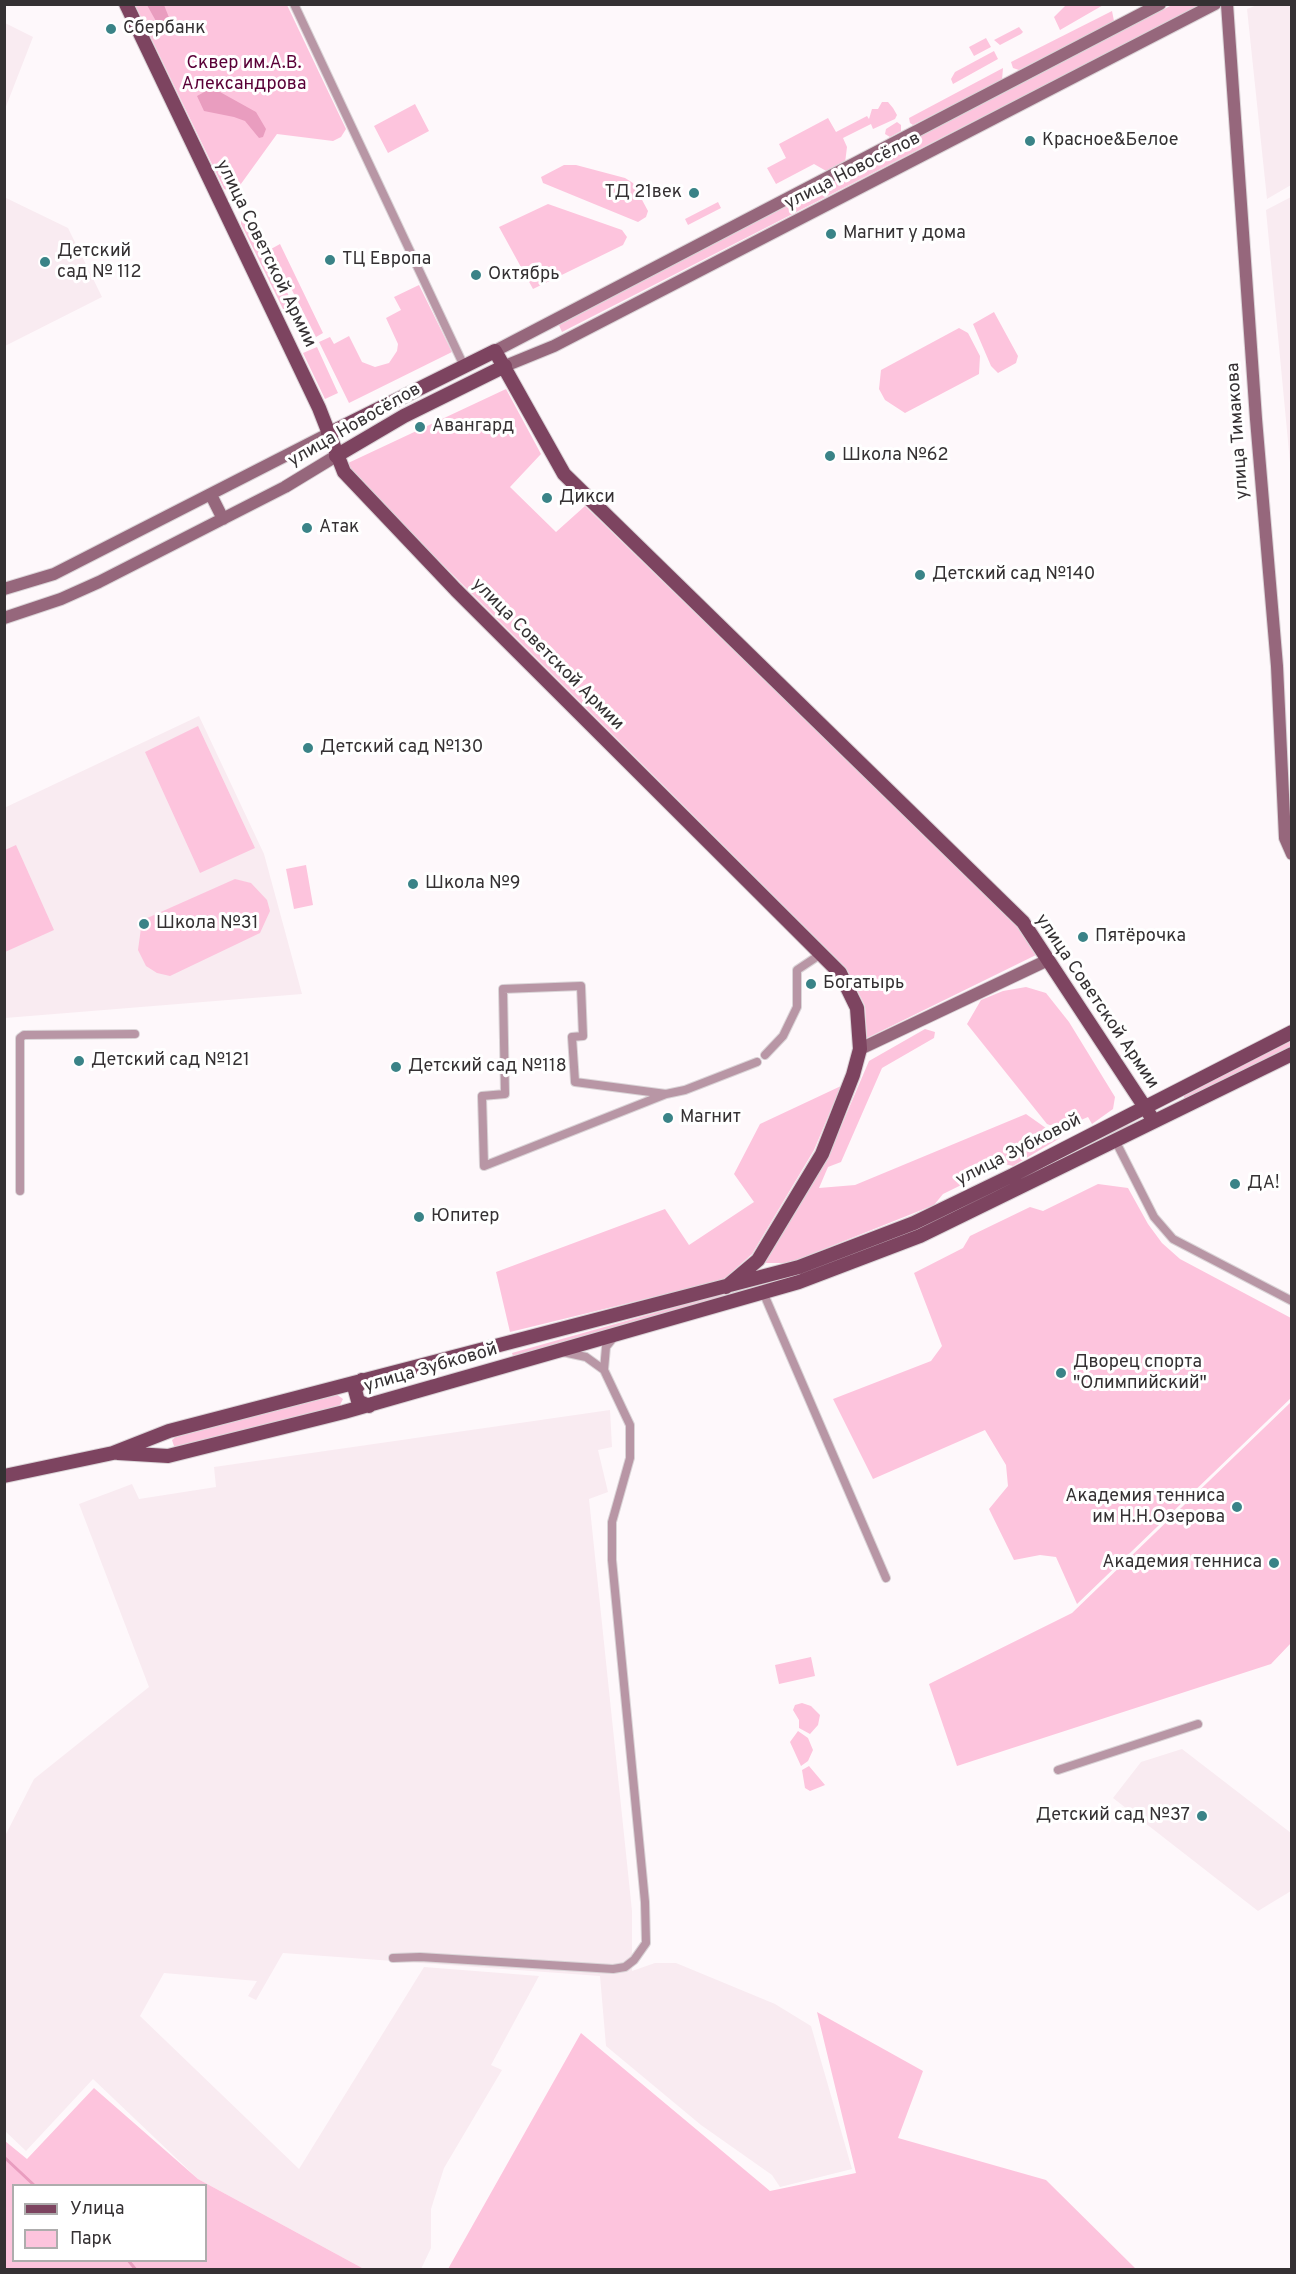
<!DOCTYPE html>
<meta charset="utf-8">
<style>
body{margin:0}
#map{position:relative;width:1296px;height:2274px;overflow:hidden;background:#fef8fb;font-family:Overpass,sans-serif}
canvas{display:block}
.frame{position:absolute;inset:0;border:6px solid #353133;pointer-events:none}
.legend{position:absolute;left:12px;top:2184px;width:195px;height:78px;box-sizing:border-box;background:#fff;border:2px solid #aeadad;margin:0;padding:8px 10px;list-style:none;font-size:18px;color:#353133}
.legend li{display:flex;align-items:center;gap:12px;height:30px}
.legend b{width:30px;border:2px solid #aeadad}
</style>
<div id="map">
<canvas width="1296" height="2274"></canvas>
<div class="frame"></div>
<ul class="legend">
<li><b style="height:8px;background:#7d4460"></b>Улица</li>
<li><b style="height:16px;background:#fdc4dd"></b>Парк</li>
</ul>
</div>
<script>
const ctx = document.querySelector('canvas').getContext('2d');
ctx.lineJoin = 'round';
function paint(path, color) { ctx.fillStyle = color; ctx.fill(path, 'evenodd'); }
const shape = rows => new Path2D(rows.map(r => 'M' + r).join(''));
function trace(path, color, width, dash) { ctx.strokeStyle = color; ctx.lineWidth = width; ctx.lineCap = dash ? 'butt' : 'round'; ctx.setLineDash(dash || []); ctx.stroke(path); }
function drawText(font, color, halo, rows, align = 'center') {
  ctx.font = font + ' Overpass,sans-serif'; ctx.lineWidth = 6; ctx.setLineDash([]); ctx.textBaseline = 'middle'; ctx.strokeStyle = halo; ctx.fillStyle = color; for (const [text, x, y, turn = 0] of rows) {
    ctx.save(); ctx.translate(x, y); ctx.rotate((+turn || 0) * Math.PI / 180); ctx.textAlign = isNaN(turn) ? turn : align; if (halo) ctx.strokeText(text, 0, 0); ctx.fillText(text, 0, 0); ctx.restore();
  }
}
const built = shape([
 [1257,5,1292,5,1291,185,1267,199,1247,9],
 [5,23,33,37,5,109],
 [4,197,68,228,102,297,5,346],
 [1291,197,1291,473,1266,210],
 [199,716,264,854,302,994,5,1018,4,808],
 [610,1410,612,1447,598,1450,608,1492,589,1499,632,1911,632,1971,655,1963,676,1963,775,2004,811,2026,852,2169,780,2187,772,2175,701,2125,606,2046,600,1976,283,1953,256,2000,248,1996,257,1981,164,1973,140,2016,299,2169,424,1967,539,1976,491,2065,502,2070,444,2168,431,2209,431,2248,421,2269,364,2269,198,2179,93,2079,26,2151,5,2131,4,1838,34,1779,149,1687,79,1504,132,1484,139,1499,216,1487,214,1467],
 [1182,1749,1291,1833,1291,1891,1258,1911,1113,1798,1141,1762]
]);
const green = shape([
 [1105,4,1060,30,1054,17,1066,5],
 [135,5,287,5,346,129,341,137,333,141,277,134,238,188,231,191,224,189],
 [1172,5,1201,5,562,332,558,323],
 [1112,11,1114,21,1019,70,1013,68,1011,62],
 [1019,27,1023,32,1021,34,1000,45,994,40],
 [986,38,991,47,974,56,969,47],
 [994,51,998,59,953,84,951,79,955,72],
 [1003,68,1002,80,913,125,910,123,909,118],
 [882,102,888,102,893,108,897,115,895,119,873,129,871,124,843,138,847,147,845,163,828,172,814,164,776,184,767,168,786,158,779,144,828,118,836,132,867,116,869,119,872,109,878,109],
 [415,104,429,131,388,153,374,126],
 [897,122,901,125,901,131,890,137,885,134,886,129],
 [564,165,576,165,625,178,633,183,648,211,646,217,638,222,543,183,541,177],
 [718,202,721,208,688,225,685,219],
 [548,204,622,230,627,237,623,245,533,289,499,227],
 [247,213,295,308,287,312,283,309,241,224,241,217],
 [280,244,323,333,316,337,271,249],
 [419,285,452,352,349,403,319,342,330,337,334,344,349,336,362,362,375,367,389,363,397,351,398,344,386,318,401,310,394,297],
 [994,312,1018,356,1016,363,998,373,991,366,973,324],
 [959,328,968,333,980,356,979,374,905,413,885,400,879,389,881,370],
 [317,347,338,393,325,399,303,353],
 [506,389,541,454,510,487,556,532,585,506,1021,929,1036,955,867,1038,865,1006,846,968,348,470,346,464],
 [198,726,255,848,200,873,145,752],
 [16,845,54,930,5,952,5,850],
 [306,865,313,905,294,909,286,869],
 [235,879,251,883,267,900,270,911,260,933,170,976,157,973,146,966,138,950,141,928,145,919],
 [1026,987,1046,993,1069,1022,1115,1097,1113,1109,1092,1124,1088,1117,1060,1129,1047,1124,967,1024,981,1000,1003,991],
 [925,1029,935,1032,934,1038,882,1068,841,1162,828,1167,819,1188,855,1185,1026,1114,1060,1138,1013,1166,1004,1164,943,1194,934,1205,789,1263,765,1263,828,1157,869,1061],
 [1291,1039,1291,1046,1184,1099,1184,1094],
 [841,1086,814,1150,752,1254,723,1280,510,1332,496,1272,665,1209,689,1245,754,1202,734,1174,760,1124],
 [1128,1122,1128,1127,910,1235,798,1278,776,1282,774,1280],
 [1098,1184,1128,1188,1148,1224,1162,1243,1180,1259,1291,1318,1292,1397,1077,1604,1056,1557,1040,1555,1014,1560,989,1509,1008,1486,1006,1465,985,1430,873,1479,833,1399,931,1361,942,1346,914,1273,963,1248,970,1236,1030,1207,1043,1211],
 [729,1292,726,1298,522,1358,513,1356,512,1353],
 [336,1394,343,1399,339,1407,181,1447,174,1446,172,1440,178,1435],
 [1291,1402,1291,1643,1271,1664,957,1766,929,1684,1072,1613],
 [811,1657,815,1676,779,1684,775,1665],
 [802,1703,811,1706,820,1715,818,1725,810,1734,799,1728,799,1720,793,1710,795,1705],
 [798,1731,808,1738,813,1750,808,1761,801,1766,790,1742],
 [809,1766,825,1785,810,1791,805,1788,802,1770],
 [817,2012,923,2071,898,2138,1046,2180,1136,2269,448,2269,581,2033,770,2191,856,2173],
 [94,2088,198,2179,364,2269,5,2269,5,2141,27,2159],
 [14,2186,206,2186,206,2260,14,2260]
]);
const water = shape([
 [147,5,164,5,170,20,157,23],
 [206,91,220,92,256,112,266,129,263,137,259,138,245,121,234,117,204,111,197,96]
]);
const stream = shape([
 [4,2157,35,2186],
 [128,2260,136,2270]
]);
const street = shape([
 [294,4,464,366],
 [765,1055,783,1036,797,1007,797,970,821,954],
 [666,1094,575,1082,572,1037,583,1036,581,986,503,989,505,1094,482,1096,484,1166,666,1094,685,1090,757,1062],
 [1116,1142,1154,1217,1173,1239,1292,1301],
 [20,1191,20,1038,24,1035,135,1034],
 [763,1292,886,1578],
 [604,1370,606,1347,614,1337],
 [1058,1770,1198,1724],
 [393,1958,420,1957,613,1969,625,1967,634,1960,646,1943,645,1902,612,1560,612,1522,630,1458,630,1425,604,1370,586,1357,563,1352]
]);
const secondary = shape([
 [1227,4,1256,419,1277,666,1285,838,1292,854],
 [495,351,1160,4],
 [505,366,554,346,1215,4],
 [211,495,223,519],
 [4,589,54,574,328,434],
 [4,618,61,599,99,582,285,487,336,456],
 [860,1049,1048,960]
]);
const primary = shape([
 [126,4,319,408,344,472,456,590,840,973,857,1008,860,1049,853,1075,822,1154,758,1260,726,1287],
 [328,434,495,351,564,474,1023,922,1150,1115],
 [336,456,404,416,505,366],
 [362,1380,355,1390,358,1401,369,1406],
 [118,1453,168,1456,344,1412,799,1282,920,1236,1292,1054],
 [4,1476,113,1453,169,1431,799,1267,914,1223,1013,1175,1292,1032]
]);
const markers = [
 [111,29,6,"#3a8387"],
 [1030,141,6,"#3a8387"],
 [694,193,6,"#3a8387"],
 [831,234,6,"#3a8387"],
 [330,260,6,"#3a8387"],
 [45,262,6,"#3a8387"],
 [476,275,6,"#3a8387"],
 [420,427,6,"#3a8387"],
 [830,456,6,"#3a8387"],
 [547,498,6,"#3a8387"],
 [307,528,6,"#3a8387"],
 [920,575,6,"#3a8387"],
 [308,748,6,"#3a8387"],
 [413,884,6,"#3a8387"],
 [144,924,6,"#3a8387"],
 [1083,937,6,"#3a8387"],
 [811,984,6,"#3a8387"],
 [79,1061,6,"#3a8387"],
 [396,1067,6,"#3a8387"],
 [668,1118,6,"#3a8387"],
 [1235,1184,6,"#3a8387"],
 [419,1217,6,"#3a8387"],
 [1061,1373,6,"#3a8387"],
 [1237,1507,6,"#3a8387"],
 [1274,1563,6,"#3a8387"],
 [1202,1816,6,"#3a8387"]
];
const poiNames = [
 ["Сбербанк",123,29],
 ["Красное&Белое",1042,141],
 ["ТД 21век",682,193,"right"],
 ["Магнит у дома",843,234],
 ["Детский",57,252],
 ["сад № 112",57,273],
 ["ТЦ Европа",342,260],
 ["Октябрь",488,275],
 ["Авангард",432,427],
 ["Школа №62",842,456],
 ["Дикси",559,498],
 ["Атак",319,528],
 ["Детский сад №140",932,575],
 ["Детский сад №130",320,748],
 ["Школа №9",425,884],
 ["Школа №31",156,924],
 ["Пятёрочка",1095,937],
 ["Богатырь",823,984],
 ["Детский сад №121",91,1061],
 ["Детский сад №118",408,1067],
 ["Магнит",680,1118],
 ["ДА!",1247,1184],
 ["Юпитер",431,1217],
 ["Дворец спорта",1073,1363],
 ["\"Олимпийский\"",1073,1384],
 ["Академия тенниса",1225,1497,"right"],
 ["им Н.Н.Озерова",1225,1518,"right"],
 ["Академия тенниса",1262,1563,"right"],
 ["Детский сад №37",1190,1816,"right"]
];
const parkNames = [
 ["Сквер им.А.В.",244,64],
 ["Александрова",244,85]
];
const streetNames = [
 ["улица Новосёлов",853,172,-27],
 ["улица Советской Армии",265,254,64],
 ["улица Новосёлов",355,426,-30],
 ["улица Тимакова",1239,431,-94],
 ["улица Советской Армии",547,655,45],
 ["улица Советской Армии",1096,1002,56],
 ["улица Зубковой",1019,1151,-27],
 ["улица Зубковой",431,1369,-16]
];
paint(built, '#f9ebf1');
paint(green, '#fdc4dd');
paint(water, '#e99dbf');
trace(stream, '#e99dbf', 3);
trace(street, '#dad4d7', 10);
trace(secondary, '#dad4d7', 14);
trace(primary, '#dad4d7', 16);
trace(street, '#b896a5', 8);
trace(secondary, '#96677c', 12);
trace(primary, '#7d4460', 14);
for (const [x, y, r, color] of markers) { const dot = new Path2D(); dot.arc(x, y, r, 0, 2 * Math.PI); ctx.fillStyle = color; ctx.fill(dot); trace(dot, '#fff', 2); }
drawText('18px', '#353133', '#fff', poiNames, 'left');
drawText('18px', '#5a0037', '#fff', parkNames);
drawText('18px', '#353133', '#fff', streetNames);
</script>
